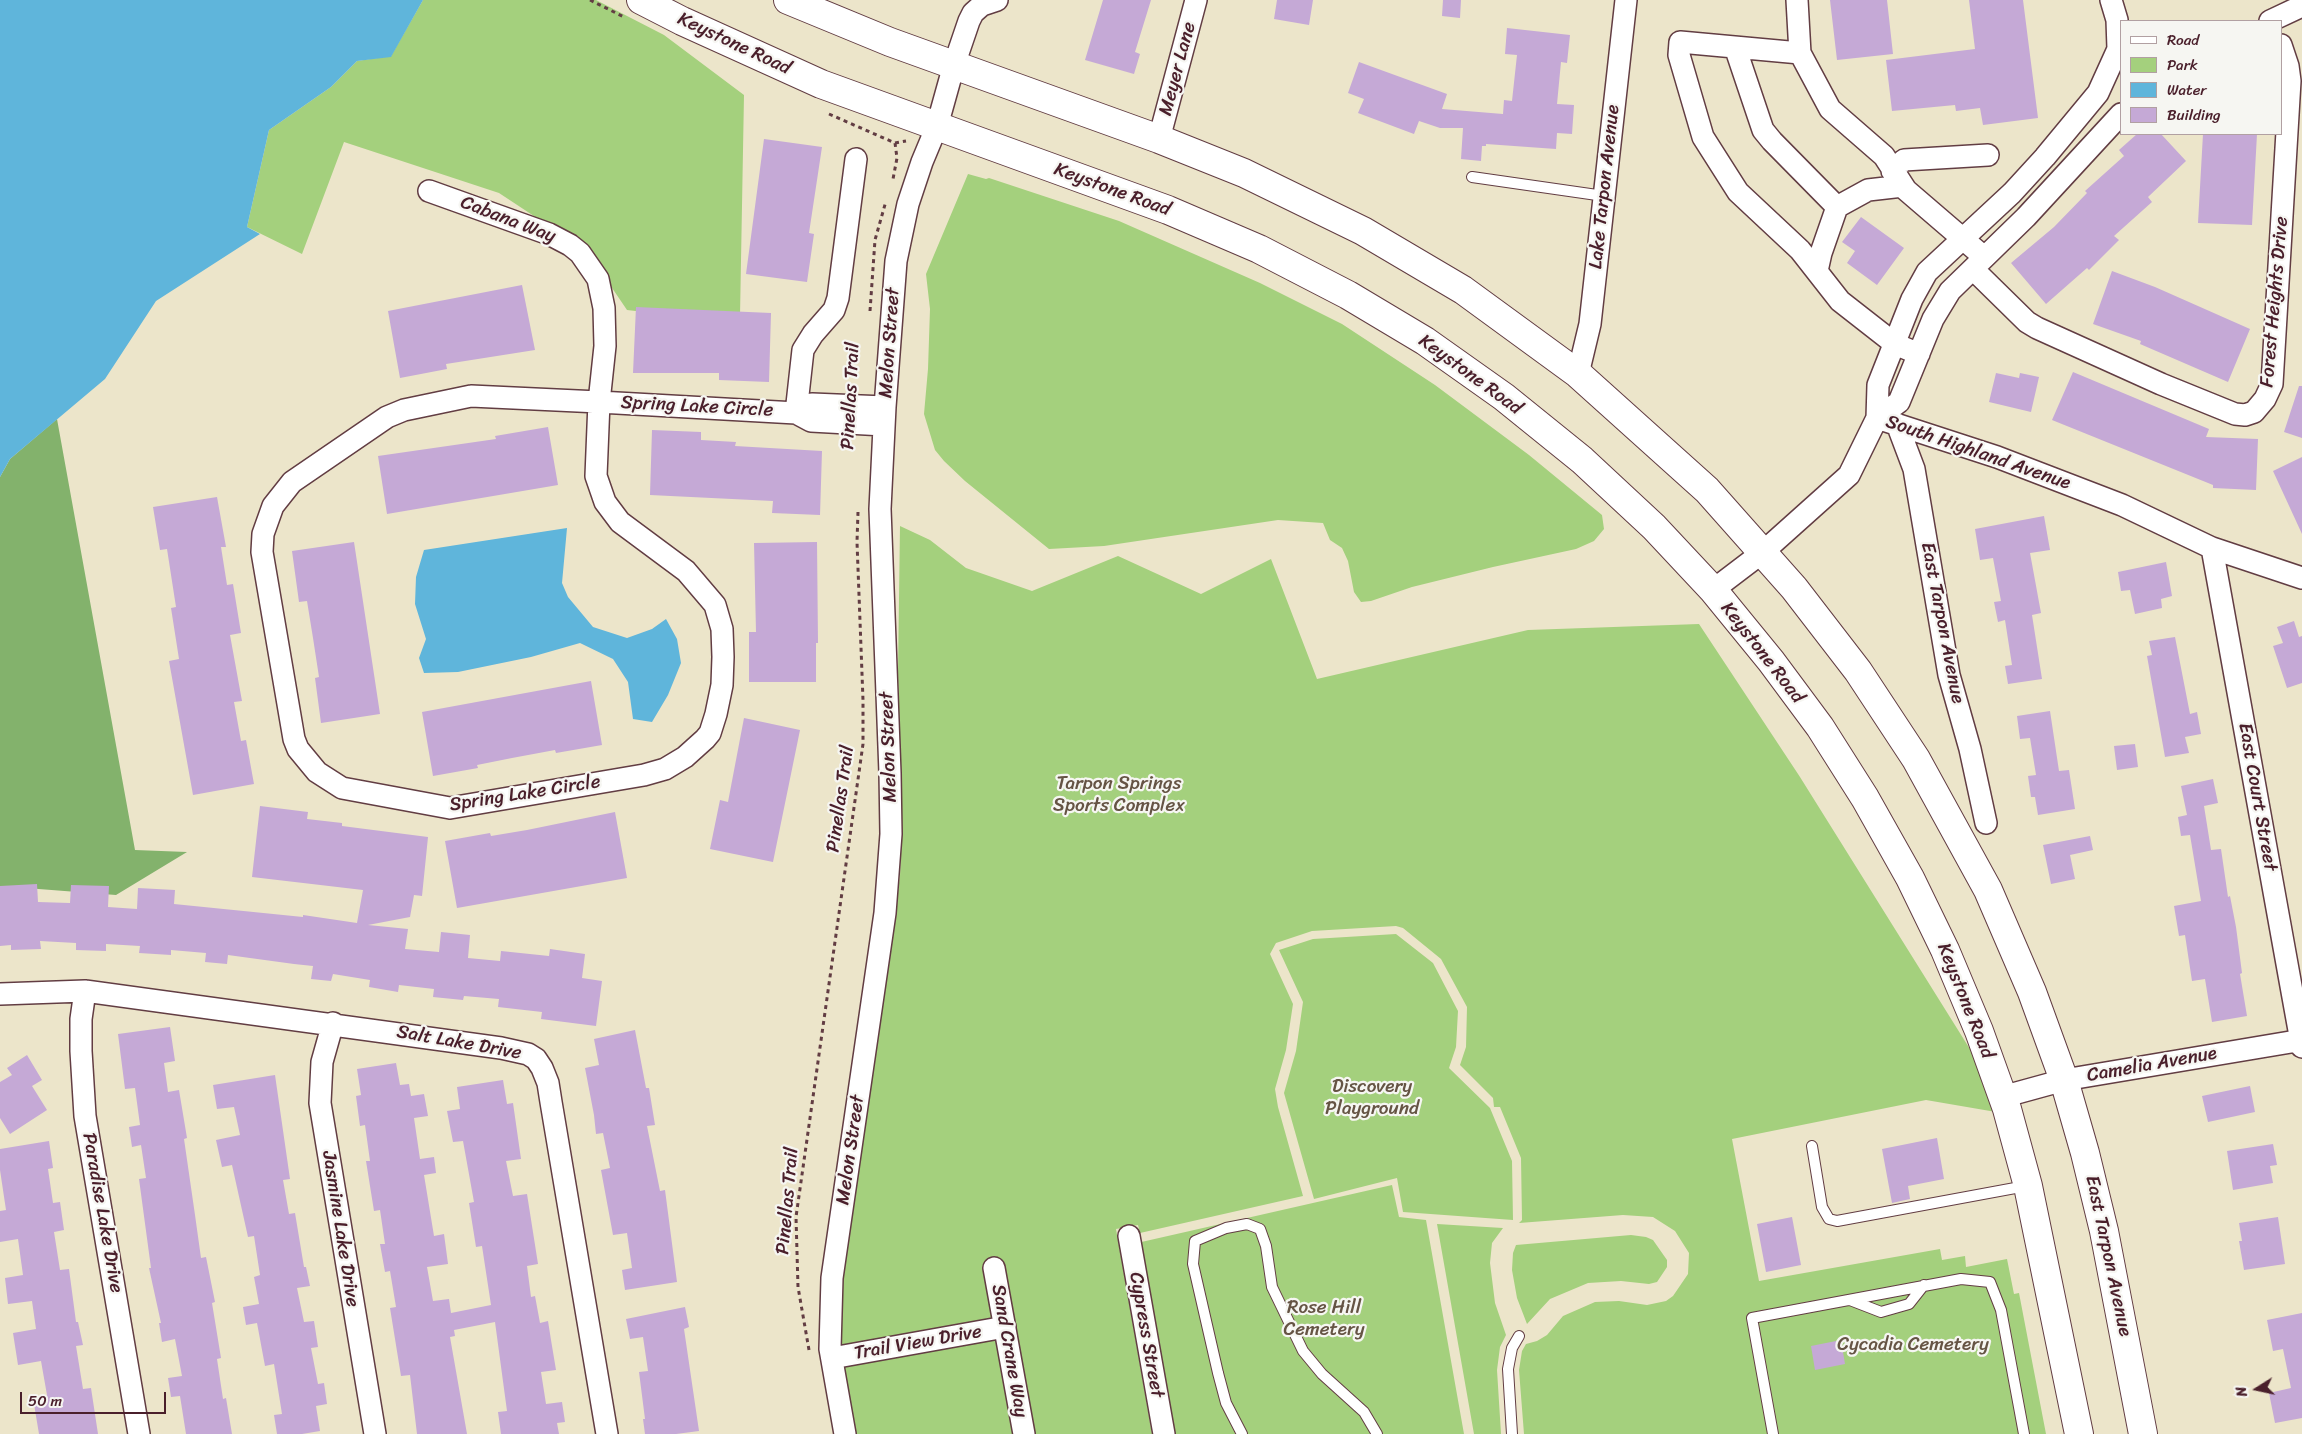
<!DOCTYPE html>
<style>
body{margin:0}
#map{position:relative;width:2302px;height:1434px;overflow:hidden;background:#ece5ca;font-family:Sriracha,sans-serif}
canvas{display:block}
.legend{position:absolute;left:2120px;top:20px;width:162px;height:115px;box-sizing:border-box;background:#f6f6f2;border:1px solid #b1a0a2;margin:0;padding:6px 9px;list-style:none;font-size:15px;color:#4a1f2b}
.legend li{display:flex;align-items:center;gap:10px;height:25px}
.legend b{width:25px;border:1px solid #b1a0a2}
.north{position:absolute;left:2232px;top:1364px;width:50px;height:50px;-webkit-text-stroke:4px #f6f6f2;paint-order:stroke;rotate:260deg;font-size:14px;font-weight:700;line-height:20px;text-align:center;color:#4a1f2b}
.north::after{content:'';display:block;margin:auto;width:18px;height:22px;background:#4a1f2b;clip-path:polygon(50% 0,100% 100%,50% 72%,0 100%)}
.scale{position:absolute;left:20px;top:1392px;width:146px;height:22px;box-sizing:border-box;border:2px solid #4a1f2b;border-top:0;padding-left:6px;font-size:15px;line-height:18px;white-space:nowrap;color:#4a1f2b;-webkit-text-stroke:4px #f6f6f2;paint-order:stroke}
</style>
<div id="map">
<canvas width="2302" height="1434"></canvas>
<ul class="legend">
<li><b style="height:6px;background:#fff"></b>Road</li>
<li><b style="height:14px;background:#a4d07d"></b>Park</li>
<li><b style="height:14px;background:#5fb5db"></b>Water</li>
<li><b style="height:14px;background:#c5a9d6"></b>Building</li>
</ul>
<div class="north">N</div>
<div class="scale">50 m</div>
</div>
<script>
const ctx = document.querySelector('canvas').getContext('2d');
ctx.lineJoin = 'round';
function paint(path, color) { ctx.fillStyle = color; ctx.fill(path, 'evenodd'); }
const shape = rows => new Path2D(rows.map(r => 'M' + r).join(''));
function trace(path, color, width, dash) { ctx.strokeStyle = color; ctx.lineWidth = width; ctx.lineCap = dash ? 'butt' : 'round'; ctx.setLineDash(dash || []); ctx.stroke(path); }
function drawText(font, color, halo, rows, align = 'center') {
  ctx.font = font + ' Sriracha,sans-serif'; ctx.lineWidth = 4.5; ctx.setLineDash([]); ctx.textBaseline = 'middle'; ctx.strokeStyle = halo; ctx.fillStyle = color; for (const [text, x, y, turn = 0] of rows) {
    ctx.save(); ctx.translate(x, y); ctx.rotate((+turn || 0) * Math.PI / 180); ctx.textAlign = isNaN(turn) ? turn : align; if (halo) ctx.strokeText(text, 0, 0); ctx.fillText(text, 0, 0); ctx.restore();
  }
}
const green = shape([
 [423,0,596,0,664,35,744,95,740,316,696,318,627,310,587,251,499,193,344,142,302,254,247,227,269,130,331,87,357,61,391,56],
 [968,174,986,179,989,178,1119,221,1260,283,1342,324,1435,385,1529,455,1602,515,1604,529,1594,541,1576,549,1493,567,1412,587,1371,601,1361,602,1354,592,1348,561,1342,548,1330,540,1323,523,1278,520,1104,546,1049,549,965,481,944,461,935,450,924,414,928,369,930,309,926,274],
 [900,526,930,540,966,568,1032,591,1118,556,1201,594,1271,559,1317,679,1528,630,1699,624,1800,777,1978,1062,1996,1112,1926,1100,1732,1139,1759,1281,1940,1249,1942,1260,1965,1256,1966,1267,2007,1259,2014,1294,2019,1293,2046,1434,1524,1434,1519,1370,1522,1351,1526,1344,1537,1341,1547,1335,1563,1316,1595,1302,1619,1301,1647,1305,1666,1301,1673,1296,1688,1274,1689,1253,1675,1231,1653,1217,1623,1215,1519,1223,1522,1220,1521,1158,1500,1107,1494,1107,1493,1098,1460,1065,1466,1047,1467,1007,1441,959,1403,928,1396,926,1312,931,1276,943,1270,954,1293,1004,1286,1050,1275,1089,1278,1107,1303,1196,1140,1233,1138,1225,1116,1229,1152,1434,856,1434,843,1362,841,1333,843,1279,900,876,902,825,898,672],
 [1396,934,1433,963,1458,1011,1456,1047,1449,1068,1490,1108,1512,1161,1513,1220,1403,1212,1397,1178,1314,1199,1284,1093,1296,1051,1303,1002,1279,950,1313,939],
 [1392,1185,1399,1217,1426,1220,1464,1434,1169,1434,1137,1243],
 [1437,1224,1503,1228,1492,1243,1490,1263,1495,1303,1506,1335,1500,1347,1497,1370,1501,1434,1474,1434],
 [1631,1235,1646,1237,1653,1240,1667,1260,1667,1267,1657,1282,1649,1284,1621,1281,1588,1283,1550,1299,1527,1324,1517,1298,1512,1270,1513,1253,1516,1245]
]);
const forest = shape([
 [57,419,135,850,187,852,116,895,0,886,0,477,10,459]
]);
const water = shape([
 [0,0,423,0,391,57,357,61,331,87,269,130,247,227,260,234,156,301,105,379,10,459,0,477],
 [567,528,562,583,568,597,593,627,627,638,652,629,666,619,677,639,681,663,668,695,652,722,633,719,628,682,613,659,580,643,531,657,458,672,424,673,419,658,426,639,415,604,416,577,424,550]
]);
const building = shape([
 [1103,0,1151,0,1135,52,1140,54,1134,74,1085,60],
 [1277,0,1313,0,1309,25,1274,19],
 [1443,0,1461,0,1460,18,1442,16],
 [1830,0,1887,0,1893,54,1837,60],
 [1969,0,2023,0,2038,118,1983,125,1980,108,1956,111,1955,105,1892,111,1886,60,1975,49],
 [1507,28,1570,35,1567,63,1561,62,1557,104,1574,105,1572,134,1557,133,1556,149,1486,144,1486,146,1482,146,1481,161,1461,159,1463,128,1440,128,1419,121,1414,134,1358,113,1364,99,1348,93,1359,62,1447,94,1442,109,1503,114,1504,100,1512,101,1517,55,1505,54],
 [2137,134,2161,134,2186,161,2148,197,2152,202,2114,236,2119,240,2089,270,2087,268,2046,304,2011,263,2054,227,2087,193,2085,191,2124,156,2119,150],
 [2203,134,2257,134,2252,225,2198,223],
 [764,139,822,147,809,233,814,234,807,282,746,274],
 [1861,217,1904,248,1877,285,1847,263,1855,251,1842,242],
 [2112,271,2155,287,2250,329,2228,382,2140,344,2141,341,2093,324],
 [522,285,535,350,446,364,447,369,400,378,388,311],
 [636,307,771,313,769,382,719,380,719,373,633,373],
 [2073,372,2209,429,2206,437,2258,439,2256,490,2213,488,2213,485,2052,420],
 [1996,373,2019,378,2020,373,2039,377,2031,412,1989,402],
 [2299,386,2302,386,2302,438,2284,432],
 [548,427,558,485,387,514,378,456,496,439,495,436],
 [652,430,701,432,701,440,736,442,735,446,822,451,820,515,772,513,773,501,650,495],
 [2302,457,2302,534,2273,471],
 [217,497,226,547,221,547,227,585,233,584,241,633,230,635,242,701,234,702,241,741,246,740,254,784,193,795,169,661,179,659,171,608,176,607,167,549,160,550,153,507],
 [2044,516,2050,550,2030,553,2041,613,2032,615,2042,679,2008,684,2005,666,2012,665,2005,620,1998,622,1994,602,2001,601,1993,558,1980,560,1975,529],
 [354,542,380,714,321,723,315,678,319,677,313,638,307,601,299,602,292,551],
 [817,542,818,643,816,643,816,682,749,682,749,632,756,632,754,543],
 [2166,562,2172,596,2161,599,2162,608,2135,614,2130,590,2121,591,2118,572],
 [2294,621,2299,637,2302,636,2302,683,2287,688,2273,646,2283,643,2277,627],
 [2175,637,2190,714,2197,712,2201,734,2185,737,2189,753,2165,757,2147,656,2152,655,2149,641],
 [591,681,602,745,556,753,555,750,512,758,477,765,478,768,433,776,422,712],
 [2050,711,2059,771,2069,770,2075,809,2038,815,2035,797,2031,797,2028,776,2036,775,2030,738,2020,739,2017,716],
 [744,718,800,730,773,862,710,849,720,800,728,802],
 [2135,744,2138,767,2117,770,2114,746],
 [2213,779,2218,803,2204,806,2211,850,2221,849,2228,897,2230,896,2236,927,2242,973,2240,974,2247,1016,2212,1022,2205,979,2192,981,2185,935,2179,936,2174,906,2201,901,2190,835,2181,836,2178,817,2187,815,2181,786],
 [260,806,308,812,307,819,342,823,342,826,428,837,422,896,414,895,410,917,368,925,408,929,405,949,439,952,441,932,470,935,468,958,500,961,501,951,549,956,550,949,585,954,582,978,602,981,596,1026,541,1019,542,1012,498,1007,499,999,464,996,463,1000,433,997,434,989,399,985,398,992,369,987,370,980,333,974,331,981,311,979,313,966,294,964,228,955,227,964,205,962,206,953,171,950,171,955,139,953,140,946,106,944,106,951,76,950,76,943,40,941,41,949,11,950,11,945,0,946,0,886,37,884,38,902,70,903,71,885,109,886,108,907,137,909,138,888,175,890,174,904,303,917,303,915,357,923,363,890,252,877],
 [615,812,627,878,457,908,445,841,490,833,491,836,527,830],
 [2090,836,2093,850,2070,855,2075,879,2051,884,2043,845],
 [170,1027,175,1061,164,1063,168,1092,179,1090,187,1138,184,1139,195,1215,201,1258,206,1257,215,1302,212,1303,221,1358,217,1359,223,1399,226,1398,232,1434,186,1434,180,1396,171,1397,168,1378,182,1376,175,1339,162,1342,159,1323,161,1323,149,1268,151,1268,139,1179,146,1178,141,1145,132,1147,129,1127,140,1125,135,1088,125,1089,118,1034],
 [635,1030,646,1088,649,1088,655,1125,647,1126,660,1191,665,1190,677,1282,625,1290,622,1270,632,1268,627,1233,613,1235,601,1170,610,1168,603,1133,596,1134,594,1115,585,1068,599,1065,594,1039],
 [27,1055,42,1080,32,1086,47,1110,10,1134,0,1118,0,1082,12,1075,7,1068],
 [396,1063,400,1085,409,1084,411,1096,424,1094,428,1116,414,1118,420,1159,434,1157,436,1173,424,1175,434,1236,444,1234,448,1264,427,1267,433,1301,449,1299,451,1313,491,1305,482,1246,476,1247,469,1203,474,1202,463,1141,453,1142,447,1111,460,1109,457,1087,503,1080,507,1104,513,1103,521,1159,506,1161,513,1196,527,1194,538,1264,527,1266,531,1297,535,1296,540,1323,548,1321,551,1340,556,1370,541,1372,546,1404,562,1402,565,1422,557,1423,559,1434,501,1434,498,1412,507,1411,495,1322,454,1330,455,1336,450,1337,467,1434,417,1434,410,1375,401,1376,390,1308,396,1307,390,1271,385,1272,380,1244,385,1244,380,1210,374,1211,366,1161,370,1161,365,1125,360,1126,356,1096,361,1095,357,1069],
 [275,1075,290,1179,283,1180,289,1214,295,1213,304,1267,306,1267,310,1286,297,1288,304,1322,314,1321,318,1347,311,1348,318,1384,324,1383,327,1404,316,1406,320,1431,302,1434,277,1434,274,1415,282,1414,274,1364,265,1366,257,1323,246,1325,243,1307,259,1304,254,1277,260,1275,254,1236,248,1237,232,1165,222,1167,216,1140,240,1135,234,1107,217,1109,213,1085],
 [2250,1086,2255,1112,2208,1122,2202,1096],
 [1937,1138,1944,1179,1908,1186,1910,1199,1892,1203,1882,1149],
 [49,1141,53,1168,48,1169,53,1203,60,1202,64,1230,54,1232,60,1270,69,1269,76,1322,78,1322,83,1345,76,1346,83,1389,91,1388,98,1434,39,1434,33,1398,47,1395,41,1361,18,1365,13,1333,36,1329,32,1301,8,1304,5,1278,23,1275,18,1239,0,1242,0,1211,6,1210,0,1170,0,1149],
 [2273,1144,2277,1165,2270,1166,2273,1183,2233,1190,2227,1151],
 [1792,1217,1801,1265,1766,1272,1757,1224],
 [2278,1217,2285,1264,2244,1270,2239,1241,2242,1241,2239,1223],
 [685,1307,689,1327,684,1329,699,1431,676,1434,645,1434,643,1419,645,1419,639,1372,648,1371,643,1337,630,1339,626,1319],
 [2302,1313,2302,1418,2275,1423,2269,1393,2291,1388,2283,1349,2273,1351,2267,1320],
 [1841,1340,1845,1364,1815,1370,1811,1346]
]);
const path = shape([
 [590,0,624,17],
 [829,114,895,143,897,158,893,179],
 [895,143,906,141],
 [870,311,875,240,886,201],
 [809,1350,798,1287,796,1217,863,744,863,700,857,542,858,512]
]);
const service = shape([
 [1472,177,1604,196],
 [1812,1146,1822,1207,1829,1219,1837,1221,2026,1186],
 [1850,1300,1881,1312,1909,1304,1924,1285],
 [1242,1434,1226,1403,1218,1373,1193,1264,1195,1241,1226,1228,1247,1224,1260,1229,1266,1246,1272,1287,1303,1351,1322,1374,1364,1412,1377,1434],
 [1512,1434,1508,1369,1512,1348,1519,1336],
 [1773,1434,1752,1318,1961,1279,1990,1282,2001,1310,2024,1434]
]);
const minor = shape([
 [1797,0,1800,53],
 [2270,21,2302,6],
 [1735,47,1763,130,1772,141,1837,207],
 [1159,139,1196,0],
 [1892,171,1904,160,1988,155],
 [429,191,549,234,570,245,580,253,598,279,604,308,605,346,599,402,796,413,811,421,884,425],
 [1973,269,2027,322,2037,328,2161,384,2235,414,2245,415,2254,412,2265,399,2272,384,2290,81,2288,66,2281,45],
 [1817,271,1821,253,1837,207,1868,190,1903,186],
 [1919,354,1895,344,1840,301,1800,250,1738,192,1703,137,1679,55,1680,42,1800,53,1830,109,1884,156,1906,190,1984,257],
 [1578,374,1590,324,1626,0],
 [471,396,599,402,596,476,605,502,620,522,686,571,715,605,722,629,723,657,722,685,716,714,710,733,705,739,685,757,665,769,644,775,450,808,342,788,317,772,298,749,294,739,262,552,263,534,273,506,292,482,387,417,404,410,471,396],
 [796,413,803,350,813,334,834,310,838,298,856,159],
 [796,413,812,404,885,407],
 [1877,418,1878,385,1912,299,1927,272,2012,193,2045,157,2098,93,2118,49,2117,20,2111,0],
 [1877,418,1899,402,1933,319,1950,291,2026,217,2121,114],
 [1897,424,1914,469,1949,675,1970,749,1986,823],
 [2212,548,2302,1047],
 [1713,590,1763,552,1849,475,1877,418,1997,457,2122,505,2212,548,2302,578],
 [85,991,81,1019,81,1051,85,1116,139,1434],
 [0,994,85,991,501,1048,528,1054,536,1059,542,1068,548,1083,551,1102,607,1434],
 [333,1023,322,1062,320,1103,375,1434],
 [2002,1097,2064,1080,2302,1040],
 [1129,1236,1164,1434],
 [994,1268,1024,1434],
 [832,1358,1005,1327],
 [845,1434,830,1349,832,1278,885,913,891,834,890,773,880,509,885,407,896,261,908,204,922,162,937,126,954,65,969,21,973,13,982,5,997,0]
]);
const secondary = shape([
 [641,0,682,21,821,84,1168,210,1259,249,1348,295,1425,341,1504,397,1582,460,1654,527,1713,590,1771,661,1820,727,1865,798,1910,878,1945,950,1979,1031,2007,1109,2028,1186,2079,1434],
 [788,0,890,42,1159,139,1244,173,1363,231,1463,290,1578,374,1707,490,1794,588,1858,671,1916,759,1988,890,2032,992,2064,1080,2085,1153,2104,1231,2143,1434]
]);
const streetNames = [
 ["Keystone Road",734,44,25],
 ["Meyer Lane",1178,69,-75],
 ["Lake Tarpon Avenue",1605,187,-84],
 ["Keystone Road",1112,190,20],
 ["Cabana Way",508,220,21],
 ["Forest Heights Drive",2275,302,-85],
 ["Melon Street",890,343,-86],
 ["Keystone Road",1470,375,36],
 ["Pinellas Trail",851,396,-87],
 ["Spring Lake Circle",697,407,3],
 ["South Highland Avenue",1978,453,19],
 ["East Tarpon Avenue",1942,623,79],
 ["Keystone Road",1762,653,52],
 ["Melon Street",889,747,-92],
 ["Spring Lake Circle",525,794,-9],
 ["East Court Street",2257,797,80],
 ["Pinellas Trail",841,799,-82],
 ["Keystone Road",1965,1001,68],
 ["Salt Lake Drive",459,1043,10],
 ["Camelia Avenue",2152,1065,-10],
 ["Melon Street",851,1150,-82],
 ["Pinellas Trail",788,1201,-85],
 ["Paradise Lake Drive",102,1213,80],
 ["Jasmine Lake Drive",340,1229,81],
 ["East Tarpon Avenue",2108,1256,78],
 ["Cypress Street",1146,1335,80],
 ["Trail View Drive",918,1343,-10],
 ["Sand Crane Way",1009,1351,80]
];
const parkNames = [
 ["Tarpon Springs",1119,784],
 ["Sports Complex",1119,806],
 ["Discovery",1372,1087],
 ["Playground",1372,1109],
 ["Rose Hill",1324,1308],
 ["Cemetery",1324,1330],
 ["Cycadia Cemetery",1913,1345]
];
paint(green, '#a4d07d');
paint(forest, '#83b26c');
paint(water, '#5fb5db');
paint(building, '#c5a9d6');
trace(service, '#623d43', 12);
trace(minor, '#623d43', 24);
trace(secondary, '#623d43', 30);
trace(path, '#623d43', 3, [4, 4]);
trace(service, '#fff', 10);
trace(minor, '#fff', 21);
trace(secondary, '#fff', 28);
drawText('19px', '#4a1f2b', '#f6f6f2', streetNames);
drawText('19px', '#655444', '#f6f6f2', parkNames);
</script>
